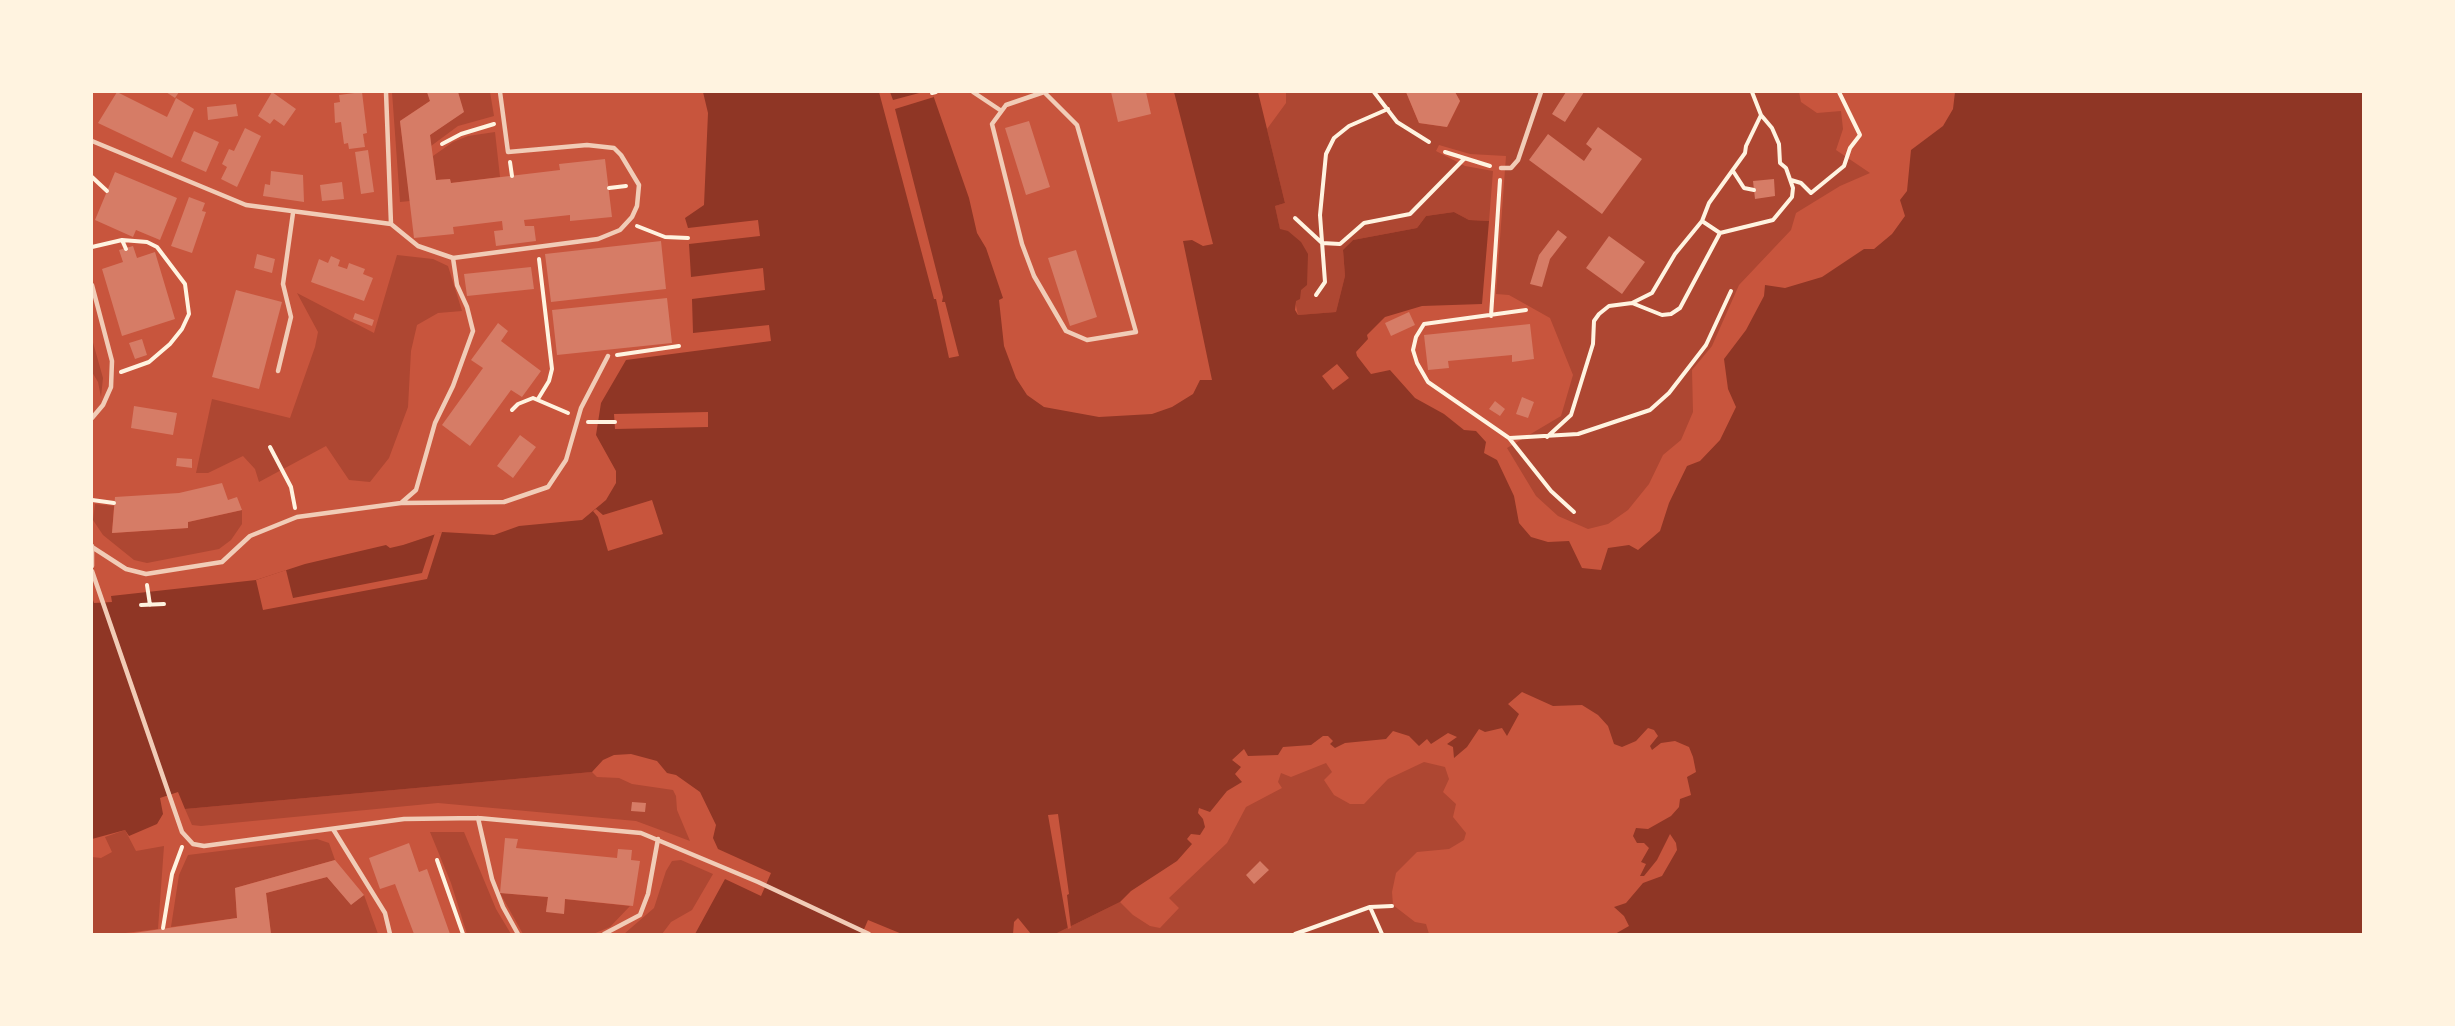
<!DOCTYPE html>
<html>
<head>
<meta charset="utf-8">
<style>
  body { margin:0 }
  #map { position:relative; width:2455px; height:1026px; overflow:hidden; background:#c8553d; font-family:"Sofia Sans Condensed",sans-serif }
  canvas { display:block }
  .frame { position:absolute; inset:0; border:93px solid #fff3e0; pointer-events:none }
</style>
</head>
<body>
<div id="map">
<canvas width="2455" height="1026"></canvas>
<div class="frame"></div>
</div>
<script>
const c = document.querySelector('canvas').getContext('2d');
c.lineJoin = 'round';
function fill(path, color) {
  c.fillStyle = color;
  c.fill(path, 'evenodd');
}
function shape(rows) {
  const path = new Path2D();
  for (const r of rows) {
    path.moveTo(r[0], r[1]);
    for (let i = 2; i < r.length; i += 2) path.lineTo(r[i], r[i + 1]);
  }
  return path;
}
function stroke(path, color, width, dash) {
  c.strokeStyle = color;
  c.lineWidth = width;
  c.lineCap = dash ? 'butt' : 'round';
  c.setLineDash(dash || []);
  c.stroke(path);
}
fill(shape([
  [392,92,427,92,430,101,400,121,410,201,400,202],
  [458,92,490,92,494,116,458,126,431,146,430,135,463,112],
  [1286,92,1406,92,1419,123,1447,127,1460,101,1455,92,1799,92,1801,102,1817,113,1841,111,1843,129,1836,150,1870,173,1840,186,1796,213,1791,230,1739,285,1712,346,1692,370,1693,412,1681,440,1663,455,1649,484,1628,510,1608,524,1588,529,1558,516,1536,496,1507,448,1561,416,1573,375,1550,318,1509,295,1496,294,1506,156,1470,154,1439,145,1436,151,1465,166,1493,171,1489,221,1469,220,1454,212,1426,216,1417,228,1353,240,1343,251,1345,276,1336,312,1298,315,1275,206,1285,203,1267,129,1286,103],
  [495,132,500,177,451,183,450,179,436,180,433,156,453,142,468,136],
  [397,255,433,259,448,266,462,311,438,313,417,325,411,351,408,407,389,458,370,482,349,480,326,446,259,482,255,469,243,456,208,473,196,473,212,399,290,418,315,347,318,332,297,293,374,333],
  [92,339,103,378,101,397,98,382,92,372],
  [95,504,114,506,112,533,188,528,188,522,242,510,242,524,231,540,219,549,147,563,134,560,103,535,93,520],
  [1424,762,1445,767,1449,779,1443,792,1456,804,1453,817,1466,833,1464,840,1449,849,1417,852,1396,873,1392,892,1393,905,1415,922,1426,924,1429,934,1055,934,1120,902,1133,915,1150,926,1160,928,1179,908,1169,898,1227,843,1246,807,1282,788,1278,782,1281,773,1291,777,1326,763,1332,772,1324,780,1334,795,1350,804,1364,804,1388,779],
  [592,772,597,777,619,778,632,784,673,790,676,796,677,810,690,841,636,821,438,803,201,826,192,825,185,809],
  [125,830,136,851,164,846,158,929,117,934,92,934,92,857,101,858,112,852,105,837],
  [430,832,464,832,496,909,511,934,467,934,451,883],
  [317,839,329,843,335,860,235,888,237,918,171,927,179,875,188,855],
  [681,860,713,874,692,910,671,922,662,934,624,934,654,908,666,871,672,861],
  [327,877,351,904,364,895,378,934,271,934,266,893],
  [500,893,548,897,546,911,564,913,565,899,630,906,610,927,593,934,523,934]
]), '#ae4732');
fill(shape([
  [703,92,932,92,969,198,977,233,986,248,1003,298,999,300,1004,346,1016,378,1027,395,1044,407,1099,417,1152,414,1172,407,1193,394,1200,380,1212,380,1183,241,1192,240,1203,246,1213,244,1174,92,1258,92,1285,203,1275,206,1280,229,1288,231,1301,242,1308,254,1307,285,1301,290,1300,299,1296,301,1295,310,1298,315,1336,312,1345,276,1343,250,1353,240,1417,228,1426,216,1454,212,1469,220,1489,221,1482,304,1422,306,1385,317,1367,335,1368,339,1356,352,1357,356,1371,374,1390,370,1415,398,1444,414,1464,430,1476,431,1486,442,1484,453,1497,460,1514,496,1519,523,1531,537,1548,542,1569,541,1582,568,1601,570,1608,548,1629,545,1638,550,1660,531,1669,503,1687,466,1700,461,1720,440,1736,407,1728,389,1724,359,1746,330,1764,296,1765,285,1785,288,1822,277,1864,249,1874,249,1892,234,1905,216,1900,200,1907,191,1911,150,1943,126,1953,109,1955,92,2363,92,2363,934,1615,934,1629,926,1624,916,1614,907,1626,903,1643,883,1662,876,1677,850,1676,843,1670,834,1657,860,1644,876,1640,876,1646,864,1641,862,1649,848,1644,843,1637,843,1633,836,1636,828,1648,829,1671,816,1679,807,1680,799,1691,795,1687,777,1696,772,1693,757,1689,747,1675,741,1661,743,1652,750,1650,746,1658,736,1654,730,1648,728,1636,741,1622,747,1614,744,1608,726,1598,715,1582,705,1553,706,1522,692,1508,704,1519,714,1507,736,1502,728,1485,732,1479,729,1467,747,1454,758,1453,747,1447,744,1457,737,1448,733,1431,744,1427,739,1419,746,1409,736,1393,731,1386,739,1345,743,1335,748,1330,744,1333,741,1328,736,1323,736,1311,745,1283,747,1278,755,1248,756,1244,749,1232,760,1241,767,1235,774,1242,782,1227,791,1210,812,1199,808,1198,813,1203,819,1205,827,1200,835,1191,834,1187,839,1192,844,1177,861,1131,891,1120,902,1055,934,1031,934,1018,918,1014,922,1013,934,902,934,868,920,862,934,695,934,725,879,761,896,771,873,718,849,713,838,716,825,700,792,676,775,667,773,657,761,631,754,614,755,603,760,592,772,185,809,178,792,160,798,163,814,157,824,129,836,125,830,92,839,92,597,94,603,112,602,111,596,256,580,305,564,386,545,390,548,403,545,442,532,494,535,519,526,582,520,606,500,616,483,616,471,596,435,601,403,626,360,771,341,769,325,693,333,692,299,765,290,763,268,691,277,689,244,760,236,758,220,688,228,685,218,704,205,708,113],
  [1337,364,1349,378,1333,390,1322,376]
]), '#8f3625');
fill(shape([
  [879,92,890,92,893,100,923,92,932,92,934,97,895,109,943,297,942,302,945,302,959,356,949,358,936,299,934,299],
  [708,412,708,427,615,429,614,414],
  [652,500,663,534,608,551,598,517,593,511,596,509,603,515],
  [442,532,427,579,263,610,256,580,286,570,293,598,422,573,435,533],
  [1058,814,1069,894,1067,895,1071,928,1068,929,1048,815]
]), '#c8553d');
fill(shape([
  [117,92,167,117,176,98,194,109,172,158,98,123],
  [166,92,179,92,175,98],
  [272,92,296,109,284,126,274,119,270,124,258,116],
  [362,92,367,133,363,134,365,147,349,149,348,143,344,144,341,122,335,123,334,103,340,102,339,95],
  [427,92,458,92,464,112,430,135,436,180,450,179,451,183,560,170,559,164,605,159,612,217,570,221,570,215,524,220,525,226,534,226,536,241,496,246,494,231,503,230,502,221,453,227,454,234,414,238,400,121,430,101],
  [1111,92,1146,92,1151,114,1118,122],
  [1406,92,1455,92,1460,101,1447,127,1419,123],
  [1566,92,1584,92,1565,122,1552,114],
  [236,104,238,116,208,120,207,107],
  [1029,121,1050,187,1026,195,1005,128],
  [1598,127,1642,159,1602,214,1529,160,1548,134,1584,161,1592,149,1586,144],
  [245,128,261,136,237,187,221,179,227,167,222,164,229,149,234,151],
  [194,131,219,142,206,172,181,161],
  [368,150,374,192,361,194,355,152],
  [271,171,303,175,304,202,263,196,265,184,270,185],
  [115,172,177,198,160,240,136,230,133,237,95,220],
  [1774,179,1775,196,1755,199,1753,181],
  [342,182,344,199,322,201,320,185],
  [189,197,205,203,202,211,206,212,192,253,171,246],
  [1558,230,1567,237,1550,259,1542,287,1530,284,1539,255],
  [1609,236,1645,262,1622,294,1586,268],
  [661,241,666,289,551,302,545,254],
  [133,246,137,258,155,252,175,319,122,336,102,269,123,262,119,250],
  [1076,250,1097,317,1070,326,1048,258],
  [257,254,275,259,272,273,254,268],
  [331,256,340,260,338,266,347,269,349,263,365,269,363,274,373,278,364,301,311,282,319,259,328,263],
  [531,267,534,289,467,296,464,274],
  [236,290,282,302,259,389,212,377],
  [667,298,672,343,557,355,552,310],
  [1409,312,1415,325,1391,336,1385,323],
  [355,313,374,320,372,326,353,319],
  [498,323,508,331,501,341,541,371,522,397,511,390,470,446,442,425,483,368,471,360],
  [1530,324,1534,359,1512,362,1512,355,1448,361,1449,368,1428,370,1424,335],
  [142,339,147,355,135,359,129,343],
  [1522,397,1534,402,1528,418,1516,414],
  [1495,401,1505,409,1500,416,1489,409],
  [134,406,177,413,173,435,131,428],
  [520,435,536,447,513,478,497,466],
  [177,458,192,459,192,468,176,466],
  [222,483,228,500,237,497,242,510,188,522,188,528,112,533,115,497,179,493],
  [632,802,646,803,645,812,631,811],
  [505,838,518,839,516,848,617,858,618,849,632,850,631,860,640,861,633,906,565,899,564,914,546,912,548,897,500,893],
  [409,843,419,872,427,869,450,934,414,934,395,884,380,889,369,858],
  [335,860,364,895,351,905,327,877,266,893,271,934,127,934,237,918,235,888],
  [1260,861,1269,870,1254,884,1246,875]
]), '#d67c66');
stroke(shape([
  [1374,92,1397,122,1429,142],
  [932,93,936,92],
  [442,144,461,134,494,124],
  [1445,152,1490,166],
  [510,162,512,176],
  [1733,171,1744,188,1754,190],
  [92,177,107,191],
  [1791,180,1801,183,1811,193,1844,166,1850,148,1860,135,1839,92],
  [609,188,626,186],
  [1295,218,1322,243,1340,244,1364,223,1410,214,1464,159],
  [1702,221,1720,233],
  [637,226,665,237,688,238],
  [122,240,126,249],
  [92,247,122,240,147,242,157,247,185,284,189,314,182,329,170,344,149,362,121,372],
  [1316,295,1325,282,1320,215,1326,154,1334,138,1349,126,1388,109],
  [1632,303,1652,293,1675,254,1702,221,1709,203,1745,153,1746,146,1761,115],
  [1526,310,1424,324,1416,337,1413,350,1417,363,1428,382,1509,438,1551,491,1574,512],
  [1491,316,1500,180],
  [617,355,679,346],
  [538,399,549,381,552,369,539,259],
  [512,410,518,404,533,398,568,413],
  [588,422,615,422],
  [1547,437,1571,415,1593,344,1594,321,1599,314,1609,306,1632,303,1662,315,1671,314,1680,308,1720,233,1773,220,1792,197,1793,188,1786,168,1780,163,1779,144,1772,128,1761,115,1752,92],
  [1510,438,1578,434,1650,410,1669,393,1706,345,1731,291],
  [270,447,291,487,295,508],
  [92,500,114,503],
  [147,585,150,605],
  [141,605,164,604],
  [437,860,463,934],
  [1370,907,1382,934],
  [163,928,172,874,182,847],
  [1295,934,1370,907,1392,906]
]), '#fff3e0', 4);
stroke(shape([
  [386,92,391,224],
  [973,92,1000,110],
  [1044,92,1077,125,1136,332,1087,340,1066,331,1034,276,1022,244,992,124,1006,105,1044,92],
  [92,141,246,205,391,224,418,246,453,258,598,239,620,230,632,217,637,206,639,185,621,155,614,148,587,145,508,152,500,92],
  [1501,168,1511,168,1518,160,1541,92],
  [92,285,112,361,111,387,103,405,92,418],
  [278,371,291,317,283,284,293,213],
  [401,503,504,502,548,487,566,460,581,408,608,356],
  [92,546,92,566],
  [92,547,126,569,146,574,222,562,250,536,297,517,401,503,416,490,435,423,453,386,473,331,467,307,457,285,453,258],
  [92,571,182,832,193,844,204,846,404,819,478,818,641,833,758,882,869,934],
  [478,818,492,879,503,907,518,934],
  [333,829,385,913,390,934],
  [604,934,640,915,648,894,658,839]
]), '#f1ccb7', 4.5);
</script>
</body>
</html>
